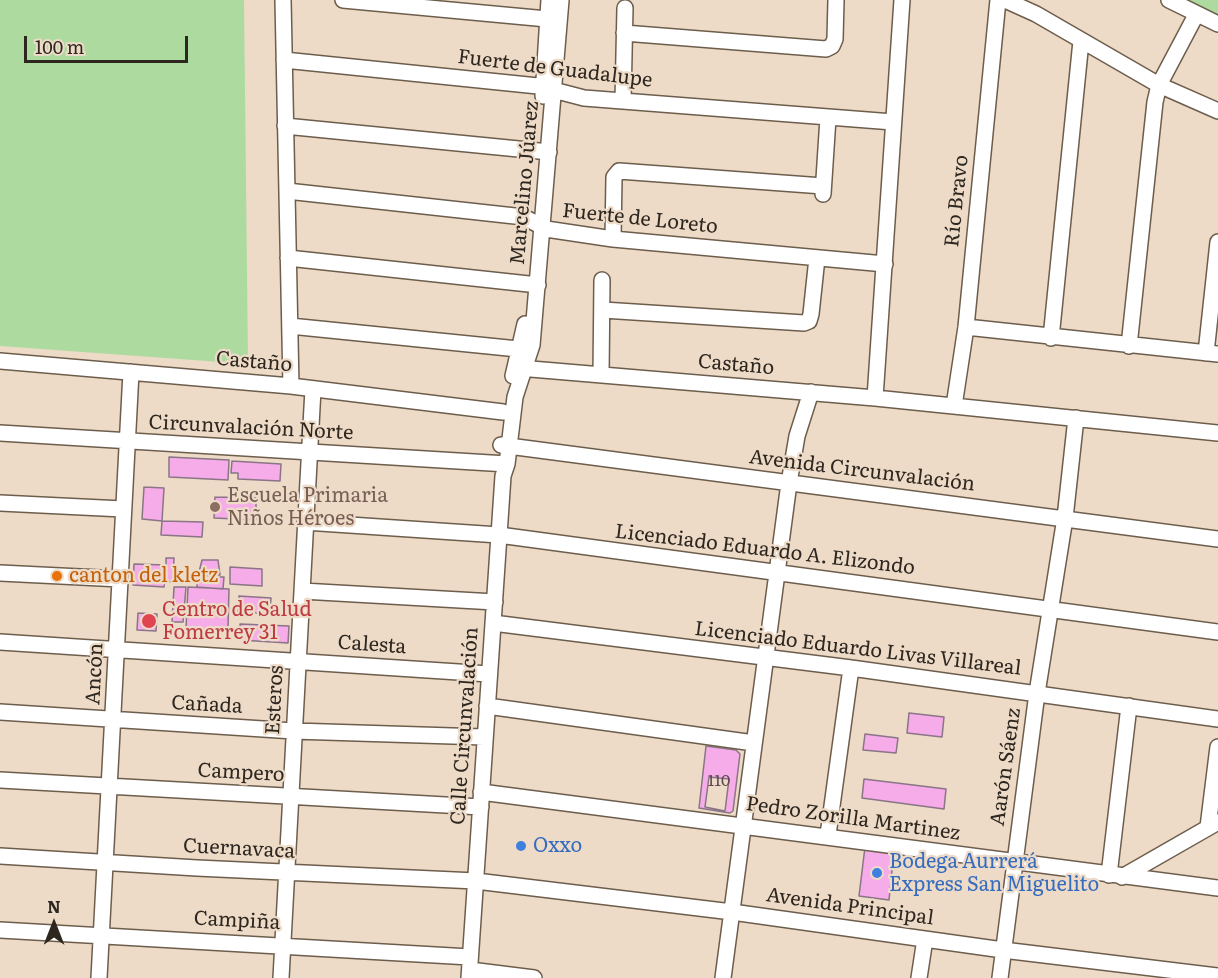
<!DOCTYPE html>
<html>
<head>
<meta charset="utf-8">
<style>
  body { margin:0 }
  #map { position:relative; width:1218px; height:978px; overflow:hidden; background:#eddbc7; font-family:Literata,serif }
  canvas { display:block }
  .north { position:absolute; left:24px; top:894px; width:60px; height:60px; -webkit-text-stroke:4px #eddbc7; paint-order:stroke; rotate:0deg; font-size:16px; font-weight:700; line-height:24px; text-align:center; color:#2e2720 }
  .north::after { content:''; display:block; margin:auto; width:21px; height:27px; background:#2e2720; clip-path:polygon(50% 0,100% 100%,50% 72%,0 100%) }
  .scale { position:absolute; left:24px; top:36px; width:164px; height:27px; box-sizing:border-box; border:3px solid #2e2720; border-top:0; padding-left:8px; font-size:18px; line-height:21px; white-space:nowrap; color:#2e2720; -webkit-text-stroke:4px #eddbc7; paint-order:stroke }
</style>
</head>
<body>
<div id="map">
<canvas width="1218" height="978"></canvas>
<div class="north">N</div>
<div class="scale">100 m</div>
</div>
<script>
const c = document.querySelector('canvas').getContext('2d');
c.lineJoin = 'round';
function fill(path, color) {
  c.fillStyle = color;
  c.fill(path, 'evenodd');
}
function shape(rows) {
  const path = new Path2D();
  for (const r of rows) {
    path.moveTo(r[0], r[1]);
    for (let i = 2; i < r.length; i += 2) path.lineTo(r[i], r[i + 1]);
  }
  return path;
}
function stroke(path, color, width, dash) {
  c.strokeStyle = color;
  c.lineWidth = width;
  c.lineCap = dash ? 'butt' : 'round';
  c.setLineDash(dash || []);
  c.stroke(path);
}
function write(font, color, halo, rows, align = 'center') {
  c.font = font + ' Literata,serif';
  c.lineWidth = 4.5;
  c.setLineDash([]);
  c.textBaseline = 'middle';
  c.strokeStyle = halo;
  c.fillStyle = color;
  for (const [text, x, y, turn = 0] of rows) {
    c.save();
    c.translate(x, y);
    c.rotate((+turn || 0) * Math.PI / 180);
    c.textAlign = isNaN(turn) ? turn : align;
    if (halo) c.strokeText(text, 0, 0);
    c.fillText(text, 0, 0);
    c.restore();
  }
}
fill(shape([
  [0,0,244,0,248,364,0,346],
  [1169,0,1218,0,1218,24]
]), '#addb9f');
const building = shape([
  [169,457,229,460,228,480,169,477,169,457],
  [232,461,281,464,280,481,238,479,238,473,231,473,232,461],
  [144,487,164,488,162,521,142,519,144,487],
  [215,497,256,498,256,520,214,518,215,497],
  [162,521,203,522,202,537,161,535,162,521],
  [166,558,174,558,173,582,165,581,164,587,133,585,134,564,166,565,166,558],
  [202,560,218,560,220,575,198,576,202,560],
  [230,567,262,569,262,586,230,584,230,567],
  [216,577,224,577,223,589,197,587,197,580,216,581,216,577],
  [174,587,186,587,183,622,172,622,174,587],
  [188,587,229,589,228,629,211,639,199,638,186,628,188,587],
  [239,596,271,598,270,614,238,612,239,596],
  [138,613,157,614,156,631,137,630,138,613],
  [240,624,289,626,288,643,240,640,240,624],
  [909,713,944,717,942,737,907,733,909,713],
  [865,734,898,738,896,753,863,750,865,734],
  [706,746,736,750,740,754,733,811,730,813,699,808,706,746],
  [709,777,729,779,725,811,705,807,709,777],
  [864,779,946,789,944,809,862,798,864,779],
  [865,847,894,851,889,900,859,896,865,847]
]);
fill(building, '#f5ace8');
stroke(building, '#897585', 1.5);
const minor = shape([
  [283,0,291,386],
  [343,0,558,20],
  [1005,0,1036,14,1159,85,1218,111],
  [1169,0,1218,24],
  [624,33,826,49,832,46,835,39,836,0],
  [284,60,538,86,584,98,893,122],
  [543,96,549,0],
  [623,100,625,8],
  [285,126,549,152],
  [287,191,524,217,546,229,613,239,885,264],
  [823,194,828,118],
  [613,239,614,177,619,171,823,186],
  [288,258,538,285],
  [603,310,804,323,809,321,811,314,817,258],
  [290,326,528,350],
  [966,327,1218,354],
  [1051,338,1081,41],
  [1129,346,1155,102,1159,85,1196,15],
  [1206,353,1218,242],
  [0,361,291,386,503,412],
  [519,368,875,398,1218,433],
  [601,375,602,280],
  [513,376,525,324],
  [875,398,902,0],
  [954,406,966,327,998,0],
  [0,433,507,464],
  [501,445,1218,539],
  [0,503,123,509],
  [305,522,499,535,1218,632],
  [0,573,121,579],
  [302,591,495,602],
  [493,623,851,668,1218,719],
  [0,642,489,674],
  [487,706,754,743],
  [0,712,294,731,484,737],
  [0,780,481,807],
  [481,792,1218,888],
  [1208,827,1218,747],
  [828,835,851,668],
  [0,856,197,868,476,881,732,912,1003,950,1218,976],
  [1109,875,1129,706],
  [1122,877,1218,822],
  [0,930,470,957],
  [470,970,534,978],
  [99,978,131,372],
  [281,978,313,389],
  [469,978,503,476,507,464,515,397,532,345,561,0],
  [723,978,789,483,797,436,811,392],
  [919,978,925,939],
  [1000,978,1037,693,1065,518,1076,418]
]);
stroke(minor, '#6d5d4c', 18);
stroke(minor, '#fff', 15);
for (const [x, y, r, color] of [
  [215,507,6,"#8d6e63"],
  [57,576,6,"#e8710a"],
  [149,621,8,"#e0444e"],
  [521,846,6,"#3f7fe0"],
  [877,873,6,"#3f7fe0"]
]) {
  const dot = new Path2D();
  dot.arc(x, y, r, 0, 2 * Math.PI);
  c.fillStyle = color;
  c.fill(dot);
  stroke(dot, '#eddbc7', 2);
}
write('16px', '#604852', null, [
  ["110",719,781]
]);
write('20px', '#2e2720', '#eddbc7', [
  ["Fuerte de Guadalupe",555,69,7],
  ["Marcelino Júarez",525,183,-85],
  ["Río Bravo",957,201,-84],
  ["Fuerte de Loreto",640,219,6],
  ["Castaño",254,362,5],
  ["Castaño",736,365,5],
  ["Circunvalación Norte",251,428,3],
  ["Avenida Circunvalación",862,471,7],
  ["Licenciado Eduardo A. Elizondo",765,550,7],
  ["Calesta",372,645,4],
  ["Licenciado Eduardo Livas Villareal",858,649,7],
  ["Ancón",95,674,-87],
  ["Esteros",275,700,-87],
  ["Cañada",207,705,3],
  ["Calle Circunvalación",465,726,-86],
  ["Aarón Sáenz",1006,767,-82],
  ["Campero",241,773,3],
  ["Pedro Zorilla Martinez",853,819,8],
  ["Cuernavaca",239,849,3],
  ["Avenida Principal",850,907,8],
  ["Campiña",237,921,3]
]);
write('20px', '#785e54', '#eddbc7', [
  ["Escuela Primaria",227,496],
  ["Niños Héroes",227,519]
], 'left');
write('20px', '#c56008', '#eddbc7', [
  ["canton del kletz",69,576]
], 'left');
write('20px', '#be3a42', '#eddbc7', [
  ["Centro de Salud",162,610],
  ["Fomerrey 31",162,633]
], 'left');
write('20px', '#366cbe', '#eddbc7', [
  ["Oxxo",533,846],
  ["Bodega Aurrerá",889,862],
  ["Express San Miguelito",889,885]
], 'left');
</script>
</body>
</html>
